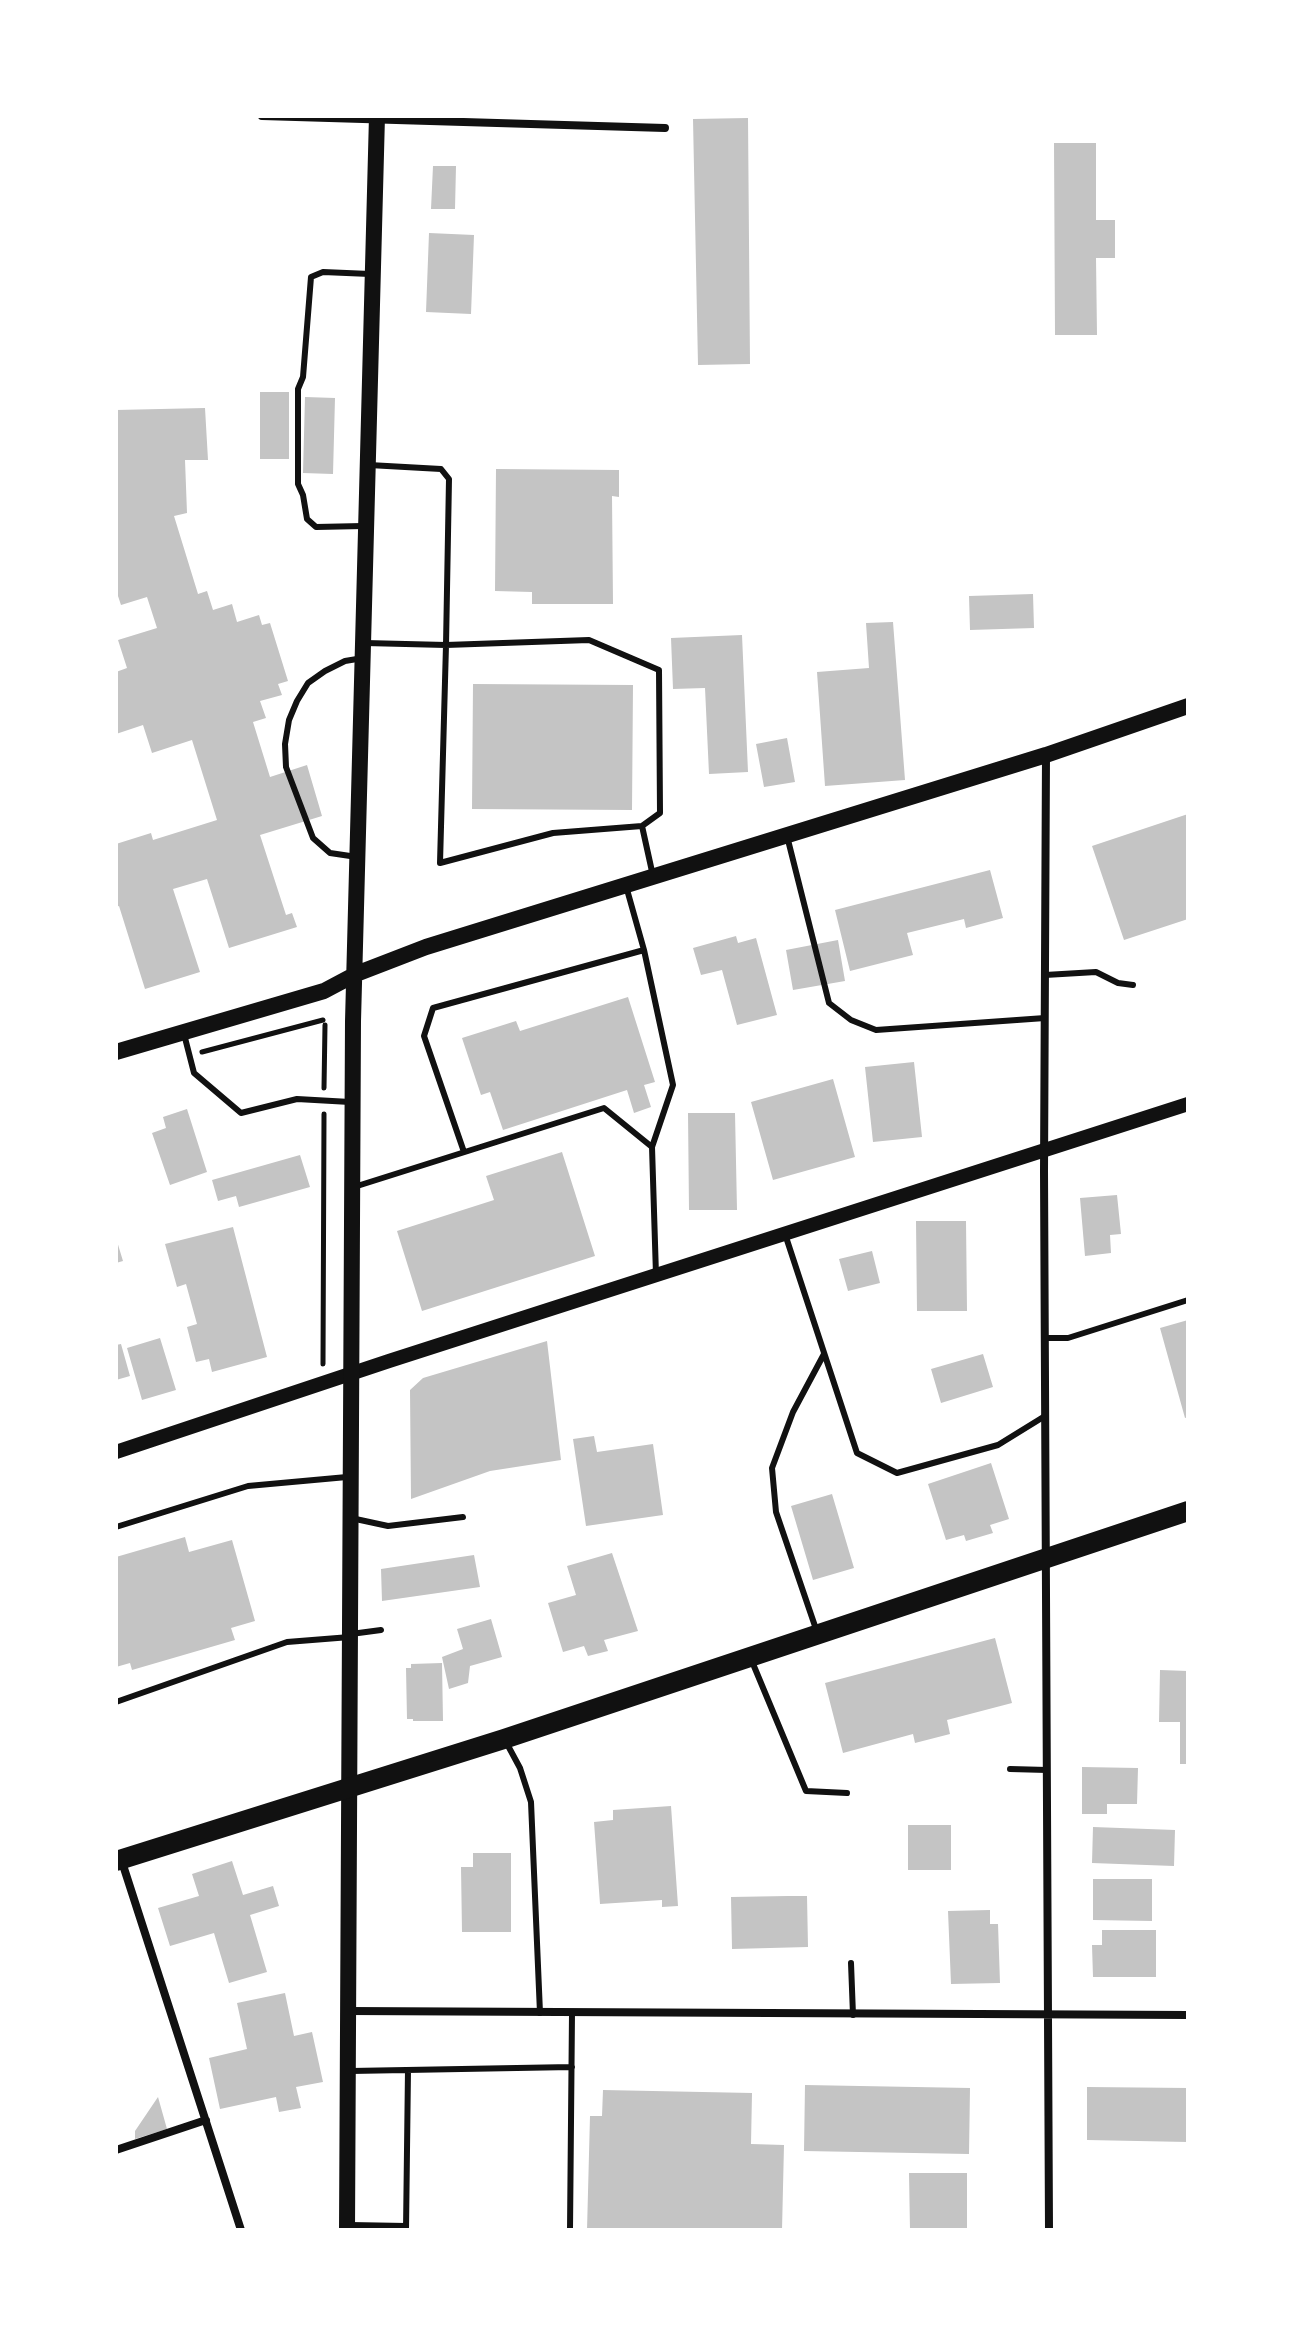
<!DOCTYPE html>
<html>
<head>
<meta charset="utf-8">
<style>
  body { margin:0 }
  #map { position:relative; width:1304px; height:2346px; overflow:hidden; background:#fff; font-family:"Asap Condensed",sans-serif }
  canvas { display:block }
  .frame { position:absolute; inset:0; border:118px solid #fff; pointer-events:none }
</style>
</head>
<body>
<div id="map">
<canvas width="1304" height="2346"></canvas>
<div class="frame"></div>
</div>
<script>
const c = document.querySelector('canvas').getContext('2d');
c.lineJoin = 'round';
function fill(path, color) {
  c.fillStyle = color;
  c.fill(path, 'evenodd');
}
function shape(rows) {
  const path = new Path2D();
  for (const r of rows) {
    path.moveTo(r[0], r[1]);
    for (let i = 2; i < r.length; i += 2) path.lineTo(r[i], r[i + 1]);
  }
  return path;
}
function stroke(path, color, width, dash) {
  c.strokeStyle = color;
  c.lineWidth = width;
  c.lineCap = dash ? 'butt' : 'round';
  c.setLineDash(dash || []);
  c.stroke(path);
}
fill(shape([
  [748,118,750,364,698,365,693,119],
  [1054,143,1096,143,1096,220,1115,220,1115,258,1096,258,1097,335,1055,335],
  [433,166,456,166,455,209,431,209],
  [429,233,474,235,471,314,426,312],
  [260,392,289,392,289,459,260,459],
  [305,397,335,398,333,474,303,473],
  [205,408,208,460,185,460,187,513,174,516,198,594,207,591,213,610,232,604,237,622,259,615,262,625,270,623,288,681,278,684,282,695,260,701,266,718,253,722,270,777,307,765,322,816,260,835,286,915,292,913,297,927,229,948,207,879,173,889,200,972,145,989,119,906,116,907,116,844,151,833,153,840,217,820,192,740,152,753,143,725,116,734,116,672,127,668,118,640,157,628,147,597,121,605,116,590,116,410],
  [496,469,619,470,619,497,612,496,613,604,532,604,532,592,495,591],
  [1033,594,1034,628,970,630,969,596],
  [893,622,905,780,825,786,817,672,869,668,866,623],
  [742,635,748,772,709,774,705,688,673,689,671,638],
  [473,684,633,685,632,810,472,809],
  [787,738,795,782,764,787,756,744],
  [1188,814,1188,919,1124,940,1092,846],
  [990,870,1003,918,966,928,964,919,907,933,913,955,850,971,835,910],
  [736,936,738,943,756,938,777,1015,737,1025,722,970,701,975,693,948],
  [838,940,845,981,793,990,786,950],
  [628,997,655,1082,644,1085,651,1107,634,1113,627,1090,503,1130,490,1092,481,1095,462,1038,516,1021,520,1031],
  [914,1062,922,1137,873,1142,865,1067],
  [833,1079,855,1157,773,1180,751,1102],
  [187,1109,207,1172,170,1185,152,1133,166,1128,163,1117],
  [688,1113,735,1113,737,1210,689,1210],
  [562,1152,595,1256,422,1311,397,1231,494,1200,486,1176],
  [300,1155,310,1187,239,1207,236,1196,218,1201,212,1180],
  [1117,1195,1121,1234,1110,1235,1111,1253,1085,1256,1080,1198],
  [916,1221,966,1221,967,1311,917,1311],
  [233,1227,267,1357,212,1372,209,1359,196,1362,187,1327,197,1324,186,1284,177,1287,165,1244],
  [116,1238,123,1261,116,1263],
  [872,1251,880,1283,848,1291,839,1259],
  [1188,1320,1188,1417,1185,1418,1160,1328],
  [160,1338,176,1390,142,1400,127,1348],
  [547,1341,561,1460,490,1471,411,1499,410,1390,423,1378],
  [121,1344,130,1376,116,1380,116,1345],
  [983,1354,993,1387,941,1403,931,1369],
  [594,1436,597,1452,653,1444,663,1515,586,1526,573,1439],
  [991,1463,1009,1519,990,1525,993,1533,966,1541,964,1535,946,1540,928,1484],
  [832,1494,854,1568,813,1580,791,1506],
  [185,1537,189,1552,232,1540,255,1621,231,1628,235,1640,132,1670,130,1663,116,1667,116,1557],
  [612,1553,638,1631,604,1640,608,1651,588,1656,584,1646,563,1652,548,1603,576,1595,567,1566],
  [474,1555,480,1587,382,1601,381,1569],
  [491,1619,502,1657,470,1666,468,1683,449,1689,442,1657,463,1649,457,1629],
  [995,1638,1012,1703,947,1720,950,1734,915,1743,913,1734,843,1753,825,1683],
  [442,1663,443,1721,413,1721,413,1719,407,1719,406,1668,411,1668,411,1664],
  [1160,1670,1188,1671,1188,1764,1180,1764,1180,1722,1159,1722],
  [1082,1767,1138,1768,1137,1804,1107,1804,1107,1814,1082,1814],
  [671,1806,678,1906,662,1907,662,1900,600,1904,594,1822,613,1820,613,1810],
  [908,1825,951,1825,951,1870,908,1870],
  [1093,1827,1175,1830,1174,1866,1092,1863],
  [473,1853,511,1853,511,1932,462,1932,461,1867,473,1867],
  [232,1861,243,1895,273,1886,279,1906,250,1915,267,1972,229,1983,214,1933,170,1946,158,1908,199,1896,192,1874],
  [1093,1879,1152,1879,1152,1921,1093,1920],
  [788,1896,807,1896,808,1947,732,1949,731,1897],
  [990,1910,990,1924,998,1924,1000,1983,951,1984,948,1911],
  [1102,1930,1156,1930,1156,1977,1093,1977,1092,1945,1102,1945],
  [285,1993,294,2036,312,2032,323,2082,296,2087,301,2108,279,2112,276,2097,220,2109,209,2058,247,2049,237,2003],
  [805,2085,970,2088,969,2154,804,2151],
  [1087,2087,1188,2088,1188,2142,1087,2140],
  [603,2090,752,2093,751,2144,784,2145,782,2230,587,2230,590,2116,602,2116],
  [158,2097,167,2129,135,2139,135,2131],
  [909,2173,967,2173,967,2230,910,2230]
]), '#c4c4c4');
stroke(shape([
  [202,1052,323,1020],
  [324,1088,325,1025],
  [323,1364,324,1114]
]), '#111', 5);
stroke(shape([
  [369,465,441,469,449,479,446,645,589,640,659,670,660,813,642,826],
  [363,526,316,527,307,519,303,495,298,484,298,389,303,377,311,277,323,272,370,274],
  [365,643,446,645,440,863,553,833,642,826,653,876],
  [787,836,829,1003,851,1020,876,1030,1045,1018],
  [357,857,330,853,313,838,286,767,285,744,289,720,297,701,308,683,325,671,345,661,363,658],
  [626,886,644,950],
  [1045,975,1096,972,1118,983,1133,985],
  [184,1034,194,1073,241,1113,297,1099,350,1102],
  [464,1152,424,1036,433,1008,644,950,673,1085,652,1147,656,1275],
  [354,1187,604,1108,652,1147],
  [785,1234,857,1453,897,1473,998,1445,1045,1416],
  [1045,1338,1068,1338,1188,1300],
  [351,1518,388,1526,463,1517],
  [116,1527,248,1486,347,1477],
  [817,1632,776,1512,772,1468,793,1412,824,1354],
  [351,1634,381,1630],
  [751,1659,806,1791,847,1793],
  [116,1702,287,1642,350,1637],
  [506,1742,520,1768,531,1802,540,2013],
  [1010,1769,1047,1770],
  [851,1963,853,2015],
  [351,2071,572,2067],
  [350,2225,406,2226],
  [406,2230,408,2070],
  [570,2230,572,2013]
]), '#111', 6);
stroke(shape([
  [262,116,665,128],
  [1046,755,1044,1171,1049,2230],
  [122,1862,241,2230],
  [349,2011,1188,2015],
  [116,2150,206,2120]
]), '#111', 8);
stroke(shape([
  [116,1452,389,1361,1188,1104]
]), '#111', 14);
stroke(shape([
  [116,1052,324,991,356,974,426,947,1046,755,1188,706],
  [347,2230,353,1021,377,116]
]), '#111', 16);
stroke(shape([
  [116,1861,504,1739,1188,1511]
]), '#111', 20);
</script>
</body>
</html>
